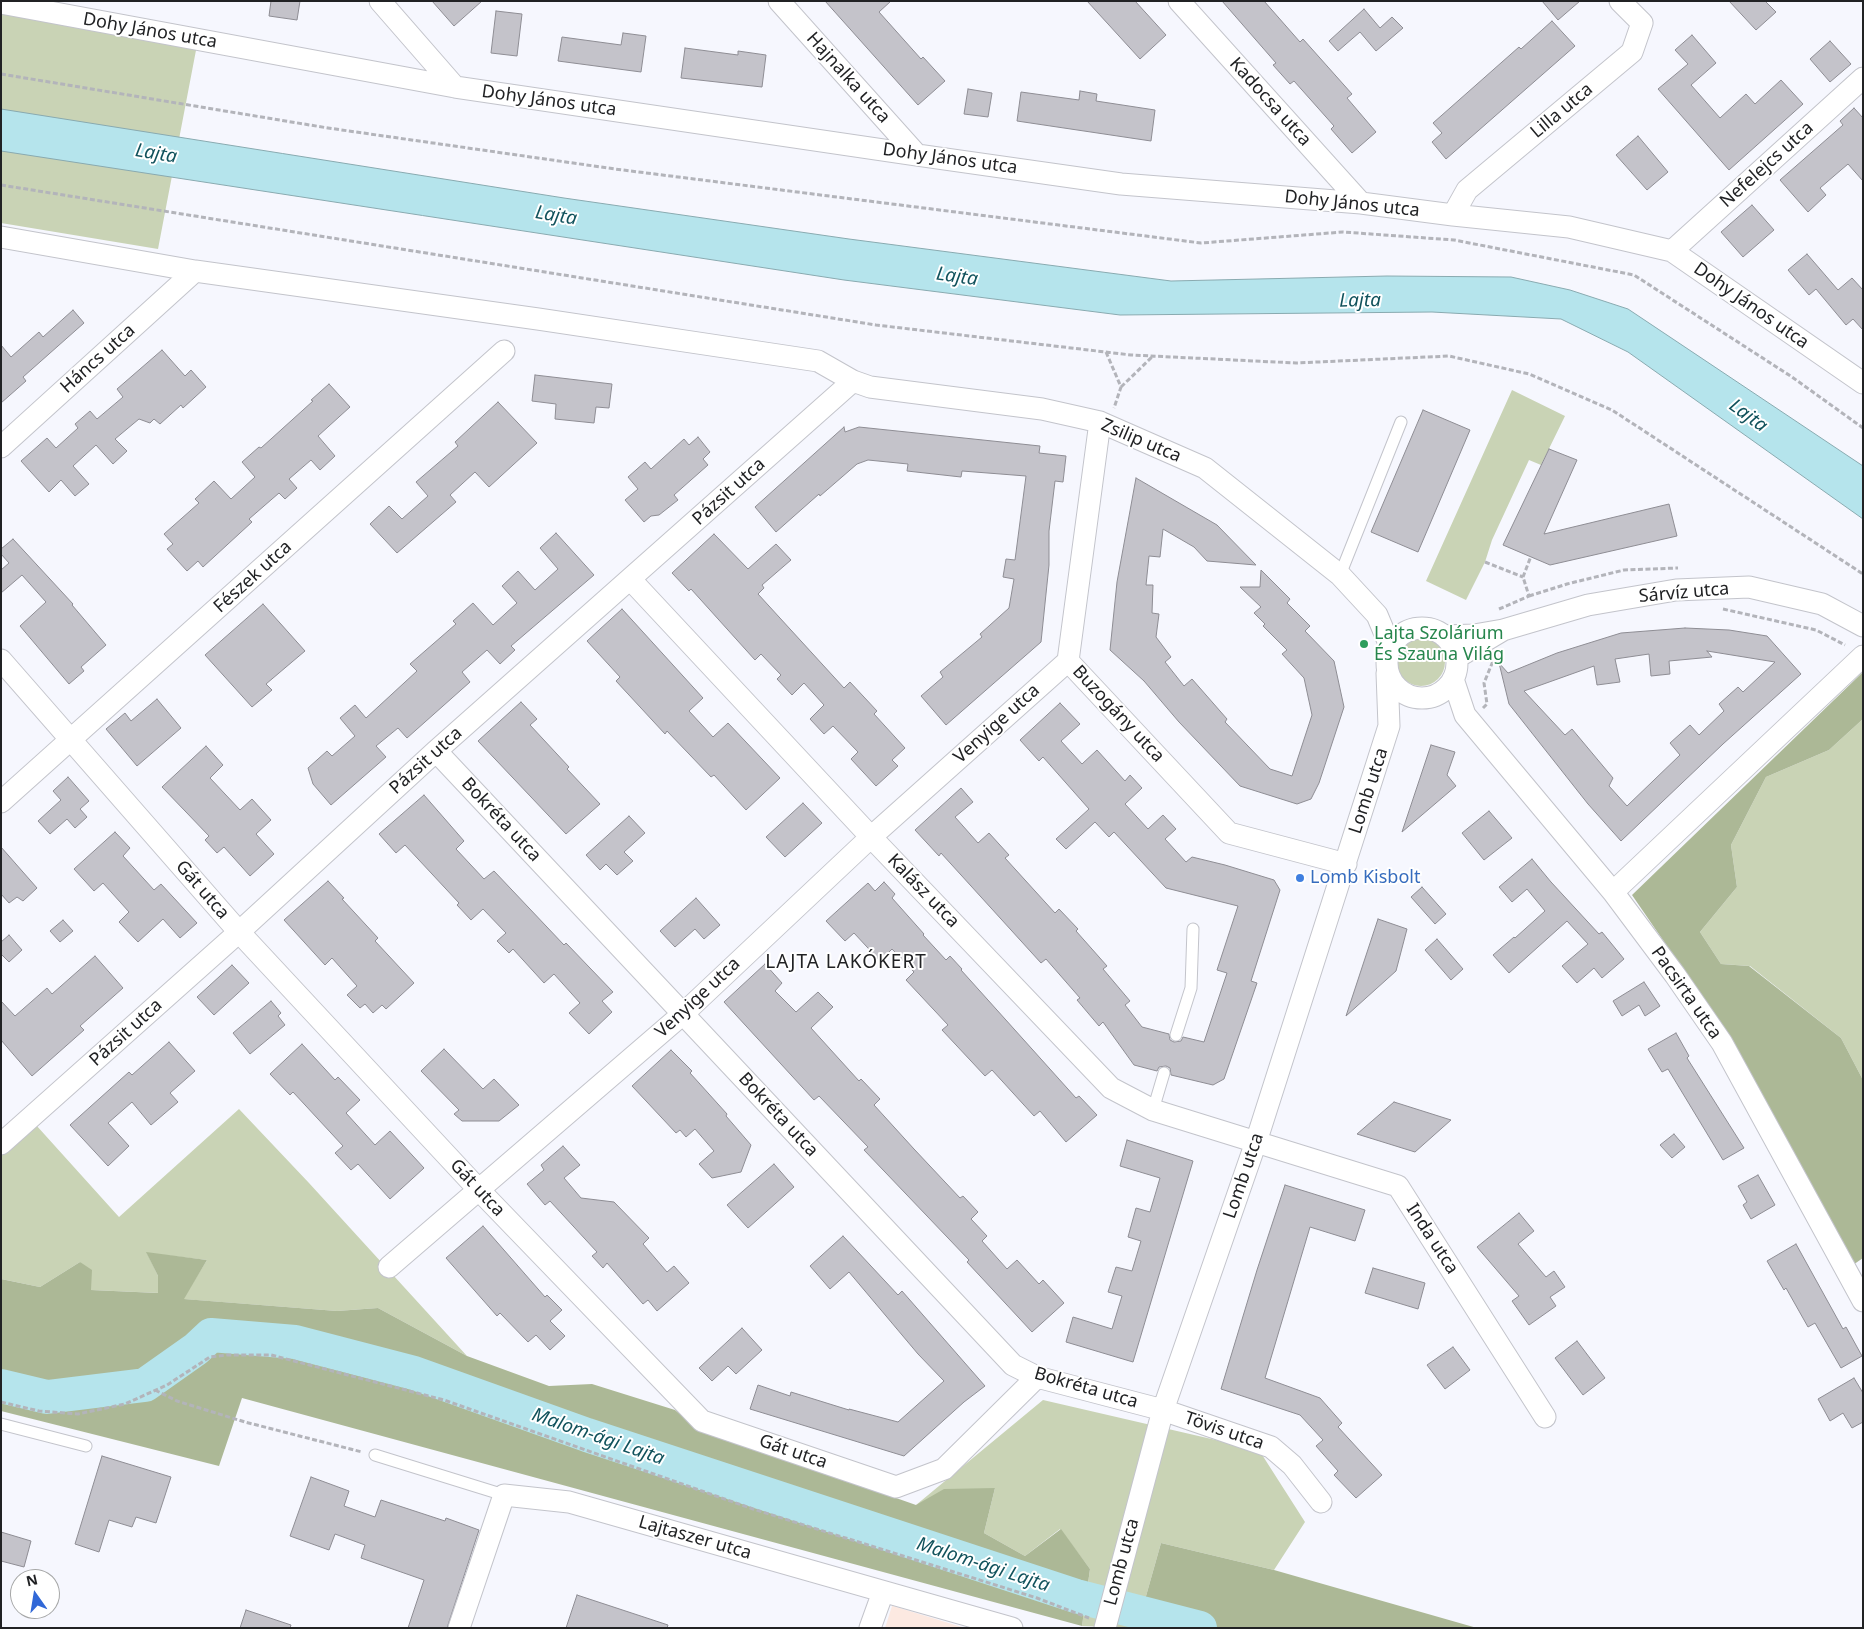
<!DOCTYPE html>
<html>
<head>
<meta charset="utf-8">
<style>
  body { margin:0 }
  #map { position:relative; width:1864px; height:1629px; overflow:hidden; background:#f6f7fe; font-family:"Noto Sans",sans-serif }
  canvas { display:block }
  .frame { position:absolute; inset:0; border:2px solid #212224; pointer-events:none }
  .north { position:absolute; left:10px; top:1569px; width:50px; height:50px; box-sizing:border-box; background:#fff; border:1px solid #a6a7a7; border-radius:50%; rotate:347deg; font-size:14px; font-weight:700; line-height:20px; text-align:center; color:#212224 }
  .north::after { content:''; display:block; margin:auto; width:18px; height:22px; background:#3168d7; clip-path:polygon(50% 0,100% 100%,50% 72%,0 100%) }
</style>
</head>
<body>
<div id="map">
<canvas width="1864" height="1629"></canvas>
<div class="frame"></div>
<div class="north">N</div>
</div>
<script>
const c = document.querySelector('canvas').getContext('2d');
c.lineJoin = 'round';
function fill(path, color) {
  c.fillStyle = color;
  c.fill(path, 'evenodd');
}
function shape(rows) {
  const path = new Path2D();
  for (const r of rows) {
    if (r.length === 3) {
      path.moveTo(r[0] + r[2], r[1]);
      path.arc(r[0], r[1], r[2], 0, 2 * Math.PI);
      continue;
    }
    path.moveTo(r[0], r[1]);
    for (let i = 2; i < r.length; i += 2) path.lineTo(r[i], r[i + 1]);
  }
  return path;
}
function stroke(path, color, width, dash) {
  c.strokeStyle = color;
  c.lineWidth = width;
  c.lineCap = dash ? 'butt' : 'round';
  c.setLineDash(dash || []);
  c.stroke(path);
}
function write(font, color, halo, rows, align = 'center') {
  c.font = font + ' "Noto Sans",sans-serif';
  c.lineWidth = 4;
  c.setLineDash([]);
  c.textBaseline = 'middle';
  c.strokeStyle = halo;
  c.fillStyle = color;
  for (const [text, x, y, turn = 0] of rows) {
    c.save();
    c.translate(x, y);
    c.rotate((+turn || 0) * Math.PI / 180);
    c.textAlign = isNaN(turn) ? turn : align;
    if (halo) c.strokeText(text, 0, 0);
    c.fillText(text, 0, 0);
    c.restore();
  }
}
fill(shape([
  [892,1606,893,1606,965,1628,885,1628]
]), '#fce9e1');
fill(shape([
  [1,9,197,45,158,249,1,223],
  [1512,390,1565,416,1541,465,1529,460,1492,540,1485,562,1466,600,1426,581],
  [1421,662,24],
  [1863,719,1863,1080,1841,1038,1750,966,1721,964,1700,932,1737,887,1731,845,1766,777,1829,750],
  [239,1109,309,1183,467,1356,378,1308,337,1311,183,1299,207,1260,147,1253,158,1276,159,1293,91,1290,80,1262,40,1287,1,1279,1,1150,36,1125,119,1217],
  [1043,1400,1259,1450,1305,1522,1274,1570,1161,1543,1137,1628,1082,1626,1090,1569,1060,1529,1025,1556,984,1533,995,1488,916,1505]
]), '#c9d3b5');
fill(shape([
  [1863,672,1863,719,1829,750,1766,777,1731,845,1737,887,1700,932,1721,964,1749,966,1841,1038,1863,1080,1863,1258,1850,1267,1715,1016,1632,895],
  [146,1252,207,1260,184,1299,337,1311,378,1308,467,1356,549,1386,592,1384,675,1410,697,1428,916,1505,944,1489,995,1488,984,1533,1025,1556,1061,1529,1090,1569,1082,1626,242,1398,219,1466,1,1411,1,1279,40,1287,80,1262,92,1270,91,1290,158,1293,158,1276],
  [1161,1543,1274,1570,1477,1628,1137,1628]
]), '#acb896');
const water = shape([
  [1,109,564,198,849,239,1171,281,1387,276,1511,277,1570,290,1628,309,1863,466,1863,519,1628,352,1561,319,1432,312,1120,315,844,280,1,151,1,109]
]);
fill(water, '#b5e4ec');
stroke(water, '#89aab0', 1);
stroke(shape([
  [1,1386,47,1397,145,1385,196,1349,211,1335,295,1342,414,1373,587,1435,1076,1596,1200,1628]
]), '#b5e4ec', 34);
const building = shape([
  [271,1,300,1,297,20,269,16,271,1],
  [432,1,482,1,454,26,432,1],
  [825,1,891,1,879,12,921,59,923,57,945,81,918,105,825,1],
  [1087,1,1135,1,1166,35,1140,59,1087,1],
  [1222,1,1264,1,1300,42,1303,39,1352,94,1347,98,1376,132,1352,153,1331,129,1334,126,1294,81,1290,84,1273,65,1276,63,1222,1],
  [1542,1,1580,1,1558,20,1542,1],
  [1729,1,1765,1,1776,12,1756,30,1729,1],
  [1364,9,1380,28,1392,17,1403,28,1376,51,1360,32,1338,51,1329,41,1364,9],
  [496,11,522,14,517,56,491,53,496,11],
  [1552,21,1575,46,1446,159,1432,142,1442,133,1433,123,1519,47,1521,49,1552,21],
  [623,33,646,36,641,72,558,61,562,37,621,45,623,33],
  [1692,35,1716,63,1691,85,1720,118,1746,94,1755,104,1781,80,1803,104,1729,170,1658,89,1688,64,1675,50,1692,35],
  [1830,41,1851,64,1830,82,1810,59,1830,41],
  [685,48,738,55,738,51,766,55,762,87,681,78,685,48],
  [968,89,992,93,988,117,964,114,968,89],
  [1080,91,1097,94,1096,101,1155,110,1151,141,1017,121,1021,92,1079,100,1080,91],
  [1854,108,1863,118,1863,181,1848,164,1820,188,1826,195,1808,212,1780,180,1843,125,1840,121,1854,108],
  [1638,136,1668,172,1647,190,1616,155,1638,136],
  [1752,205,1774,230,1743,257,1721,232,1752,205],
  [1807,254,1838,290,1852,278,1863,290,1863,330,1853,319,1846,325,1816,289,1809,295,1788,270,1807,254],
  [73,310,84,323,23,377,26,381,1,403,1,345,11,357,39,332,43,337,73,310],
  [162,350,185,376,191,370,206,387,183,408,181,405,160,424,154,419,150,423,139,419,115,439,127,451,113,464,96,445,73,466,89,484,75,496,61,480,49,492,21,461,47,438,56,448,78,428,75,424,90,411,97,419,123,397,117,389,162,350],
  [535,375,612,384,609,408,596,407,594,423,555,419,556,404,532,401,535,375],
  [329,384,350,407,318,436,335,456,320,470,311,460,289,479,297,488,285,499,279,493,249,519,252,522,203,567,198,561,187,571,167,549,173,544,164,534,199,503,195,499,214,481,231,499,255,477,242,462,259,447,261,448,313,401,311,400,329,384],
  [498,402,537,443,489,487,475,472,450,495,456,502,397,553,370,524,389,506,402,519,428,496,416,482,458,446,455,442,498,402],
  [1423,410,1470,430,1418,552,1371,532,1423,410],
  [844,427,845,432,859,427,1040,446,1039,453,1066,456,1063,482,1055,481,1049,531,1049,565,1041,642,946,725,921,696,943,677,940,672,982,637,980,634,1009,608,1014,579,1003,577,1006,559,1015,560,1026,476,962,471,961,477,907,471,908,464,868,460,857,464,820,496,819,494,776,532,755,507,844,427],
  [698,437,710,452,703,459,708,465,674,495,678,500,659,515,651,516,644,522,625,500,638,489,628,477,645,462,651,469,684,439,689,445,698,437],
  [1549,449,1577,460,1544,534,1669,504,1677,536,1550,565,1503,545,1549,449],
  [1136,478,1217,525,1256,565,1207,561,1194,547,1163,529,1160,557,1149,556,1146,585,1153,585,1152,613,1159,614,1156,637,1171,657,1165,662,1184,686,1192,679,1227,719,1225,722,1270,769,1292,776,1312,715,1304,678,1282,654,1287,650,1263,626,1265,624,1254,613,1261,607,1240,587,1260,587,1261,570,1290,599,1287,603,1310,626,1305,631,1334,661,1344,707,1319,783,1311,799,1297,804,1240,786,1179,722,1144,681,1110,650,1117,582,1136,478],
  [556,533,594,575,511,646,515,650,500,664,487,650,462,672,470,682,407,738,398,728,376,746,386,757,331,805,313,784,308,768,327,751,332,756,355,736,340,718,355,705,366,718,417,671,410,664,456,624,453,621,473,603,493,625,517,603,502,586,518,571,535,590,558,569,540,548,556,533],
  [714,534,748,569,776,544,791,560,762,585,764,588,758,594,844,688,850,682,877,711,874,714,905,748,892,760,898,766,876,786,851,759,858,752,833,726,824,734,810,719,824,705,804,683,792,695,777,679,781,675,761,654,755,660,691,589,689,591,672,573,714,534],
  [13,539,73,604,72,605,106,645,81,667,84,671,69,684,20,626,46,602,22,575,1,593,1,570,9,563,1,554,1,549,13,539],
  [263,604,305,651,266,684,272,690,252,707,205,655,263,604],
  [622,609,703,698,689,711,713,737,728,723,780,778,746,810,714,775,711,777,667,731,665,734,616,681,620,677,587,641,622,609],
  [1685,628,1729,630,1767,636,1801,674,1723,744,1621,841,1588,804,1509,704,1499,663,1508,673,1557,653,1621,633,1685,628],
  [1707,651,1775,662,1743,692,1738,687,1719,704,1724,711,1699,735,1690,725,1670,743,1680,755,1627,806,1609,786,1613,778,1572,729,1565,735,1524,691,1594,666,1597,685,1620,682,1615,659,1649,654,1651,676,1670,674,1669,661,1712,657,1707,651],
  [157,699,181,728,137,766,106,729,125,713,131,721,157,699],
  [521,702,537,719,530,725,569,767,567,769,600,804,566,834,478,741,521,702],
  [1060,703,1080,724,1061,741,1082,764,1097,750,1125,781,1130,775,1142,788,1125,804,1148,829,1163,815,1176,829,1165,839,1186,862,1192,857,1225,865,1274,880,1280,890,1251,981,1257,983,1224,1079,1213,1085,1171,1075,1170,1068,1166,1066,1159,1067,1157,1071,1134,1065,1103,1022,1099,1026,1077,1000,1080,998,1046,959,1041,963,941,853,939,856,915,830,961,788,973,802,955,817,978,843,989,833,1009,855,1005,858,1055,913,1059,909,1078,929,1076,931,1107,966,1103,969,1130,1001,1125,1005,1142,1027,1169,1034,1170,1040,1174,1042,1181,1041,1183,1037,1204,1042,1227,973,1217,970,1238,906,1166,888,1114,832,1109,837,1095,822,1066,849,1056,839,1089,809,1043,757,1039,761,1020,740,1060,703],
  [1431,745,1455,752,1447,775,1456,786,1402,832,1431,745],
  [206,746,223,765,210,778,240,810,252,799,271,820,256,834,274,854,250,876,224,847,217,853,205,840,209,836,162,787,206,746],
  [68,777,89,801,80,809,87,817,75,828,67,819,50,834,38,821,61,800,53,791,68,777],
  [424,795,464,841,456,849,484,879,494,871,564,945,566,943,613,992,602,1001,612,1012,589,1034,569,1013,580,1003,554,974,544,983,513,949,509,953,497,941,506,933,483,909,471,920,457,905,459,903,405,845,396,853,379,834,424,795],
  [803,803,822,823,785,857,766,837,803,803],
  [1489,811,1512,838,1484,860,1462,833,1489,811],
  [629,816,645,833,624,852,633,861,617,875,606,864,600,870,586,855,629,816],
  [115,832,130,848,123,856,154,890,161,884,197,923,180,938,163,919,138,942,119,922,129,912,103,883,94,891,74,869,115,832],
  [1,847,37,888,23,901,17,897,9,903,1,894,1,847],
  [1532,859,1551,882,1599,934,1602,932,1624,959,1602,978,1594,968,1577,983,1562,966,1588,944,1567,921,1509,973,1493,955,1514,937,1515,938,1545,911,1527,889,1512,902,1499,887,1532,859],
  [328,881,344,898,342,899,378,938,375,941,414,983,386,1009,382,1005,373,1013,365,1004,360,1008,347,995,357,986,332,958,325,965,284,920,328,881],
  [884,882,895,894,892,898,924,934,923,935,946,960,950,956,962,969,961,970,1076,1098,1079,1096,1097,1115,1066,1142,1040,1111,1034,1116,992,1070,985,1076,942,1030,948,1025,906,980,914,972,892,949,880,961,854,933,845,941,826,921,868,883,875,891,884,882],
  [1422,887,1446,914,1435,924,1411,897,1422,887],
  [696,898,720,925,704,939,695,929,675,947,660,931,696,898],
  [1378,919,1407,929,1396,971,1346,1016,1378,919],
  [63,920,73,931,60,942,50,931,63,920],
  [9,935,22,950,9,962,1,954,1,942,9,935],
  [1437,939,1463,969,1451,980,1425,950,1437,939],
  [95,956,123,988,80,1026,84,1030,32,1076,1,1040,1,1001,15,1016,47,988,52,994,95,956],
  [765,964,782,983,775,991,796,1012,818,992,833,1007,811,1028,859,1081,861,1079,880,1099,874,1105,914,1149,960,1198,963,1196,978,1212,971,1219,987,1236,982,1241,1007,1269,1017,1260,1039,1284,1043,1280,1064,1303,1032,1332,967,1262,969,1260,864,1150,868,1147,819,1096,814,1100,724,1002,765,964],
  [232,965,249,983,214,1015,197,997,232,965],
  [1644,982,1660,1006,1645,1016,1639,1005,1622,1016,1613,1001,1644,982],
  [271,1001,281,1013,278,1016,285,1025,250,1054,233,1033,271,1001],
  [1676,1033,1689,1056,1687,1058,1744,1148,1723,1160,1668,1069,1662,1072,1648,1049,1676,1033],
  [169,1042,195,1071,170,1093,178,1102,151,1125,132,1102,108,1123,129,1146,108,1166,70,1125,129,1072,132,1075,169,1042],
  [302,1044,335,1080,338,1077,360,1100,346,1113,375,1145,390,1131,424,1168,390,1199,358,1164,351,1170,335,1153,343,1146,293,1092,290,1095,270,1074,302,1044],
  [444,1049,483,1089,494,1079,519,1105,499,1121,462,1121,454,1114,459,1110,421,1071,444,1049],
  [671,1050,692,1071,690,1073,727,1114,726,1116,751,1145,741,1172,712,1178,699,1164,714,1151,695,1129,686,1137,680,1130,676,1133,632,1086,671,1050],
  [1394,1102,1451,1120,1415,1152,1357,1134,1394,1102],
  [1674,1134,1685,1147,1672,1158,1660,1145,1674,1134],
  [1127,1140,1193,1161,1133,1362,1066,1342,1073,1317,1112,1329,1122,1296,1108,1292,1116,1267,1132,1271,1141,1241,1128,1237,1136,1208,1150,1212,1160,1178,1120,1166,1127,1140],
  [563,1146,580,1165,564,1178,581,1198,614,1202,649,1238,643,1244,667,1272,674,1266,689,1283,657,1311,648,1300,643,1304,607,1263,603,1268,592,1256,597,1252,550,1201,545,1205,527,1184,544,1170,541,1165,563,1146],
  [774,1164,794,1187,748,1228,727,1205,774,1164],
  [1758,1175,1775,1205,1751,1219,1743,1205,1747,1202,1738,1186,1758,1175],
  [1285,1185,1365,1210,1355,1241,1310,1227,1265,1378,1320,1398,1342,1423,1338,1427,1382,1475,1356,1498,1334,1475,1338,1471,1316,1446,1323,1440,1300,1415,1221,1389,1257,1270,1285,1185],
  [1519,1213,1534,1231,1518,1244,1546,1277,1554,1271,1565,1287,1550,1297,1556,1306,1529,1325,1512,1301,1519,1296,1477,1247,1519,1213],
  [483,1226,545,1297,547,1295,562,1310,550,1321,565,1336,550,1350,536,1335,528,1342,500,1313,497,1316,446,1258,483,1226],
  [843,1236,898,1295,902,1291,985,1386,964,1402,904,1456,750,1409,758,1385,790,1396,791,1392,849,1410,849,1409,898,1422,944,1381,918,1354,849,1272,830,1289,810,1266,843,1236],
  [1796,1244,1843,1329,1846,1327,1862,1356,1841,1368,1815,1323,1808,1327,1786,1288,1784,1290,1767,1261,1796,1244],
  [1373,1268,1425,1283,1418,1309,1365,1293,1373,1268],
  [742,1328,762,1350,736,1374,728,1366,712,1381,699,1368,742,1328],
  [1577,1341,1605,1378,1583,1395,1555,1358,1577,1341],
  [1453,1347,1470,1370,1445,1389,1427,1365,1453,1347],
  [1854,1378,1863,1393,1863,1422,1852,1428,1843,1413,1830,1421,1818,1399,1854,1378],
  [102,1456,171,1477,156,1523,136,1517,132,1527,109,1520,99,1552,75,1544,102,1456],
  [311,1477,349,1491,344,1506,375,1517,381,1500,445,1521,446,1518,479,1530,447,1628,408,1628,424,1580,361,1558,365,1545,335,1534,329,1550,290,1536,311,1477],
  [1,1532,31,1541,24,1567,1,1561,1,1532],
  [577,1595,668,1625,667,1628,566,1628,577,1595],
  [246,1610,291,1625,290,1628,240,1628,246,1610]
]);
fill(building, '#c4c3ca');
stroke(building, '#8e8d94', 1);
const service = shape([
  [1340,575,1401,422],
  [1176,1035,1191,988,1193,929],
  [1153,1110,1164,1073],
  [1,1424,86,1446],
  [375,1455,504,1495]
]);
const minor = shape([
  [380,1,455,87],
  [779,1,917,155],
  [1179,1,1361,203],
  [1,3,455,87,917,155,1121,184,1361,203,1453,215,1569,227,1672,251,1863,383],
  [1453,215,1467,190,1632,52,1642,23,1620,1],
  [1,237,195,271,538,319,818,361,853,381,870,387,1042,409,1100,422,1205,468,1340,575,1377,615,1390,646],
  [1672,251,1863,78],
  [1100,422,1068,661,1229,833,1346,864],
  [1,447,195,271],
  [631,580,871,837,1111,1088,1153,1110,1398,1186,1545,1417],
  [1422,663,35],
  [1503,630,1588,605,1676,590,1749,587,1822,604,1863,626],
  [1444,636,1474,635,1503,630,1456,658],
  [1,660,239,932,479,1190,702,1421,896,1487,944,1469,1037,1377],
  [1453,679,1465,715,1613,892,1675,975,1722,1043,1863,1301],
  [436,751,1013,1365,1037,1377,1163,1410,1271,1447,1292,1465,1321,1502],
  [1,802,504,351],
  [1613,892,1863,656],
  [1,1144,239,932,436,751,853,381],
  [389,1267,684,1013,871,837,1068,661],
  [459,1628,504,1495,569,1502,1012,1628],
  [870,1628,883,1592],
  [1105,1628,1163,1410,1256,1142,1389,726,1387,673]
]);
stroke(service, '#c3c4cb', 13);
stroke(minor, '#c3c4cb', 23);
stroke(shape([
  [1,74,328,128,615,169,1201,243,1343,232,1454,240,1634,275,1792,377,1863,428],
  [1,185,876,325,1131,355,1296,363,1449,356,1529,374,1612,410,1863,574],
  [1106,352,1121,387,1114,408],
  [1121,387,1153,356],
  [1485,562,1523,577],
  [1529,596,1567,584,1624,570,1678,568],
  [1499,609,1529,596,1523,577,1531,556],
  [1723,609,1816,630,1845,645],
  [1483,708,1487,704,1484,683,1493,661],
  [155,1390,177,1401,245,1422,362,1452],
  [1,1402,39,1411,78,1414,125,1404,167,1385,210,1357,227,1355,271,1355,444,1400,753,1509,1037,1598,1089,1618]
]), '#b3b4ba', 3, [5, 2.5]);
stroke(service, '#fff', 11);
stroke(minor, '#fff', 21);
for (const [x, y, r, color] of [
  [1364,644,5,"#2e9e5b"],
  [1300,878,5,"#3f7fe0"]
]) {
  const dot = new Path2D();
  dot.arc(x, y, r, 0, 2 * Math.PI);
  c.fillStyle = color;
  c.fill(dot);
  stroke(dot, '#fff', 2);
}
write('18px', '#212224', '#fff', [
  ["Dohy János utca",150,31,10],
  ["Hajnalka utca",848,78,48],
  ["Dohy János utca",549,101,8],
  ["Kadocsa utca",1270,102,48],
  ["Lilla utca",1562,111,-40],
  ["Dohy János utca",950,159,8],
  ["Nefelejcs utca",1767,165,-42],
  ["Dohy János utca",1352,204,6],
  ["Dohy János utca",1751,306,35],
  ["Háncs utca",98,359,-42],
  ["Zsilip utca",1141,441,23],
  ["Pázsit utca",729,492,-42],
  ["Fészek utca",253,577,-42],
  ["Sárvíz utca",1684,593,-5],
  ["Buzogány utca",1118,714,47],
  ["Venyige utca",997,724,-42],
  ["Pázsit utca",426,761,-42],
  ["Lomb utca",1369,791,-72],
  ["Bokréta utca",501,820,47],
  ["Gát utca",202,890,49],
  ["Kalász utca",923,891,46],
  ["Pacsirta utca",1686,993,55],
  ["Venyige utca",698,998,-43],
  ["Pázsit utca",126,1033,-42],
  ["Bokréta utca",778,1115,47],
  ["Lomb utca",1244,1176,-71],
  ["Gát utca",477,1188,47],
  ["Inda utca",1432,1239,57],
  ["Bokréta utca",1086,1388,16],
  ["Tövis utca",1224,1431,19],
  ["Gát utca",793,1452,19],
  ["Lajtaszer utca",695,1538,16],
  ["Lomb utca",1122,1562,-75]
]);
write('18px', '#27864d', '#fff', [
  ["Lajta Szolárium",1374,634],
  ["És Szauna Világ",1374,655]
], 'left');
write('18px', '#366cbe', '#fff', [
  ["Lomb Kisbolt",1310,878]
], 'left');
write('italic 19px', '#11525c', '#fff', [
  ["Lajta",156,154,9],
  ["Lajta",556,216,9],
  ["Lajta",957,277,8],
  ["Lajta",1360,301,-1],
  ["Lajta",1748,416,36],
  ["Malom-ági Lajta",598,1437,19],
  ["Malom-ági Lajta",983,1565,18]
]);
c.letterSpacing = '1px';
write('19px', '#212224', '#fff', [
  ["LAJTA LAKÓKERT",846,963]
]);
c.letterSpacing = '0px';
</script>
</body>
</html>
